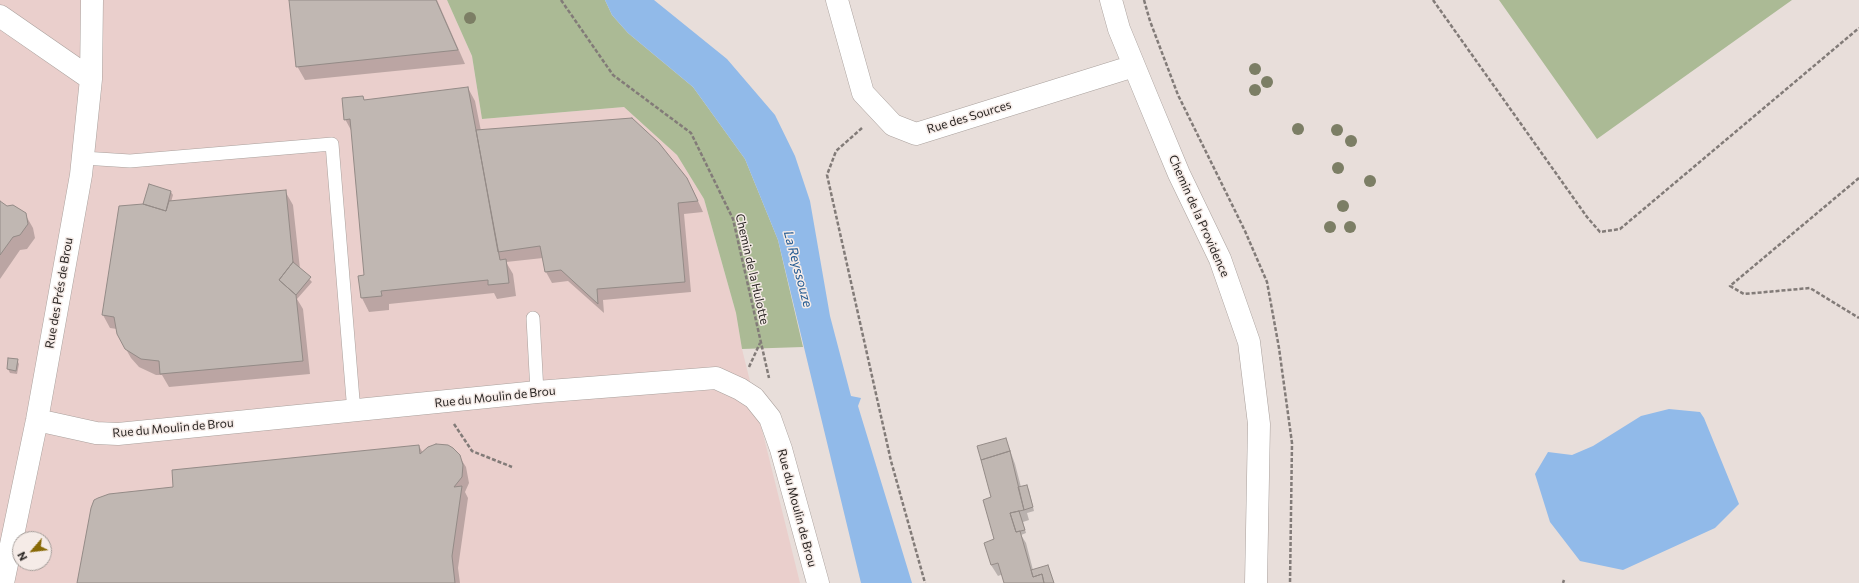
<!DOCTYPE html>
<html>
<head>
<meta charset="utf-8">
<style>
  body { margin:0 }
  #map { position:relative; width:1859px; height:583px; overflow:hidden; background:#e8deda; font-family:Commissioner,sans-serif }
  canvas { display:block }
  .north { position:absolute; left:12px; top:531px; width:40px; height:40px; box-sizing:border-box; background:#f5ebe7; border:1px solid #a49d99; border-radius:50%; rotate:242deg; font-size:11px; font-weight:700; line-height:16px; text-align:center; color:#2b2725 }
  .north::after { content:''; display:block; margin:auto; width:14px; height:18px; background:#886906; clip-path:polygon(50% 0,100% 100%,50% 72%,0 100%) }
</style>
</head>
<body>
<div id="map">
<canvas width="1859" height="583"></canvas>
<div class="north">N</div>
</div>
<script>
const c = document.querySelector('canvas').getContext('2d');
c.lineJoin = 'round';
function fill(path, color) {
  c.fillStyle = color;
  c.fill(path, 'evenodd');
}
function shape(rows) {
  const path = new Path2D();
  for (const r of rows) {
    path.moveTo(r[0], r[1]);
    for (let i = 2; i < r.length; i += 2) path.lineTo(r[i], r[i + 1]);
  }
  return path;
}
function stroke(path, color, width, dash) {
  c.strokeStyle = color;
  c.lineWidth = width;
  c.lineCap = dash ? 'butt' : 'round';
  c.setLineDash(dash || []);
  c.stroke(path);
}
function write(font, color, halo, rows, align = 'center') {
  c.font = font + ' Commissioner,sans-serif';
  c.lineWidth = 3;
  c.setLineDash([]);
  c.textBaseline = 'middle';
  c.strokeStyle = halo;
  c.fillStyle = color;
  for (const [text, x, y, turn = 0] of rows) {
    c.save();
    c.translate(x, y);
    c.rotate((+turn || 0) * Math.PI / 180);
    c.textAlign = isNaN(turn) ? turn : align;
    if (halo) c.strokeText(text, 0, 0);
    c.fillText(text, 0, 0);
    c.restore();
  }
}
fill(shape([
  [0,0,447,0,472,56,482,119,624,107,677,155,704,199,736,313,742,349,800,583,0,583],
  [20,539,44,539,44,563,20,563]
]), '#eacfcc');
fill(shape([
  [447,0,605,0,612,15,628,33,693,87,745,159,778,240,803,347,742,349,736,313,704,199,677,155,624,107,482,119,472,56],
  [1499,0,1792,0,1597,139]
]), '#abba95');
fill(shape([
  [605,0,654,0,727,59,775,115,795,156,810,201,830,316,851,396,861,398,858,406,912,583,861,583,778,240,745,159,693,87,628,33,612,15],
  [1669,409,1700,412,1704,418,1739,504,1715,528,1623,570,1580,561,1550,522,1535,474,1548,452,1572,455,1593,446,1641,416]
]), '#91bae9');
fill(shape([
  [290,0,437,0,465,64,305,80,297,66],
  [468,88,475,101,481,131,693,190,703,212,684,214,691,292,603,300,604,313,568,281,552,283,546,272,543,258,506,262,513,274,516,296,497,299,494,293,389,304,389,310,369,312,362,298,360,277,365,276,352,132,345,119,362,97,365,101],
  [285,191,293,205,300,269,312,282,297,299,303,309,310,374,169,387,162,375,156,375,139,367,131,358,123,344,117,329,110,328,103,315,146,204,171,192,173,195,171,202],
  [0,202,7,208,25,214,33,228,35,238,27,249,20,250,0,279],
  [17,360,19,364,17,374,10,373,8,369],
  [1006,439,1015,464,1021,487,1027,486,1029,490,1034,511,1027,513,1029,520,1023,522,1026,533,1021,535,1026,543,1033,570,1054,583,1005,583,1003,574,998,576,991,565,985,543,995,540,992,498],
  [419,446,423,453,459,456,466,467,469,483,465,492,468,498,458,568,460,583,78,583,174,488]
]), '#0003');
const building = shape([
  [289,0,436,0,458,50,296,67,289,0],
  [468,87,500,260,506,259,509,283,488,285,488,280,381,291,382,296,361,298,358,276,364,275,350,119,344,120,342,98,363,96,364,100,468,87],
  [632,118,659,143,687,178,698,201,678,203,685,282,597,289,598,304,561,270,545,272,540,246,498,252,476,130,632,118],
  [149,184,171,191,166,211,143,204,149,184],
  [286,190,293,262,279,280,296,295,303,361,160,374,159,361,141,359,125,349,117,334,114,317,102,315,119,206,143,204,166,211,169,201,286,190],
  [0,201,7,206,13,205,26,213,28,224,20,235,13,237,0,255,0,201],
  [293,262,311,277,296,295,279,280,293,262],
  [8,358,18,359,16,371,7,369,8,358],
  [1006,438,1010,451,981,460,977,446,1006,438],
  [436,444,448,445,453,448,460,455,463,465,462,477,454,487,462,486,452,556,455,583,77,583,91,508,94,500,98,498,109,494,173,487,172,470,419,445,420,454,428,447,436,444],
  [1010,451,1024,510,1010,513,1016,532,1020,531,1033,577,1042,574,1044,583,1004,583,998,563,991,565,984,543,994,539,983,500,991,497,981,460,1010,451],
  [1027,485,1033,507,1024,510,1018,487,1027,485],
  [1019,511,1025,530,1016,532,1010,513,1019,511],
  [1048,565,1054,583,1044,583,1042,574,1033,577,1031,570,1048,565]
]);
fill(building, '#c0b7b2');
stroke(building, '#948b87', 1);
const lane = shape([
  [83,158,130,161,332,144,354,412],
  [533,318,537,392]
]);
const street = shape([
  [837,0,863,93,893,125,916,134,1134,66],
  [1111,0,1119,29,1149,102,1179,174,1220,259,1249,342,1259,424,1256,583],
  [0,16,91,79],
  [37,420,96,433,118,434,537,392,716,378,740,389,754,398,770,418,781,449,818,583],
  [3,583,37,420,81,175,91,79,92,0]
]);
stroke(lane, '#aaa19d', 14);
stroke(street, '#aaa19d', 23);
stroke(shape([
  [561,0,613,75,691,133,733,219,769,378],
  [1144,0,1150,21,1178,95,1245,231,1267,282,1279,348,1292,443,1290,583],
  [1433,0,1587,217,1600,232,1620,229,1859,28],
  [862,128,836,151,827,175,891,461,925,583],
  [1859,178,1730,286,1744,294,1810,288,1859,318],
  [749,367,760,343],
  [454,424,472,451,512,467],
  [1563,583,1564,580]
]), '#827b78', 2.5, [4, 2]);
stroke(lane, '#fff', 13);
stroke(street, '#fff', 22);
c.fillStyle = '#7c7e65';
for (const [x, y] of [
  [470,18],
  [1255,69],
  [1267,82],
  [1255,90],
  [1298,129],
  [1337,130],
  [1351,141],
  [1338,168],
  [1370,181],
  [1343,206],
  [1330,227],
  [1350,227]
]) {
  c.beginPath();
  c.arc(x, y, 6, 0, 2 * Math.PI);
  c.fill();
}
write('12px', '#2b2725', '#f5ebe7', [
  ["Rue des Sources",969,117,-17],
  ["Chemin de la Providence",1199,216,66],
  ["Chemin de la Hulotte",752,269,77],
  ["Rue des Prés de Brou",59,293,-80],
  ["Rue du Moulin de Brou",495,397,-6],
  ["Rue du Moulin de Brou",173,428,-5],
  ["Rue du Moulin de Brou",797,508,75]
]);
write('italic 13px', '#205891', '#f5ebe7', [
  ["La Reyssouze",798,269,75]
]);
</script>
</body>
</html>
